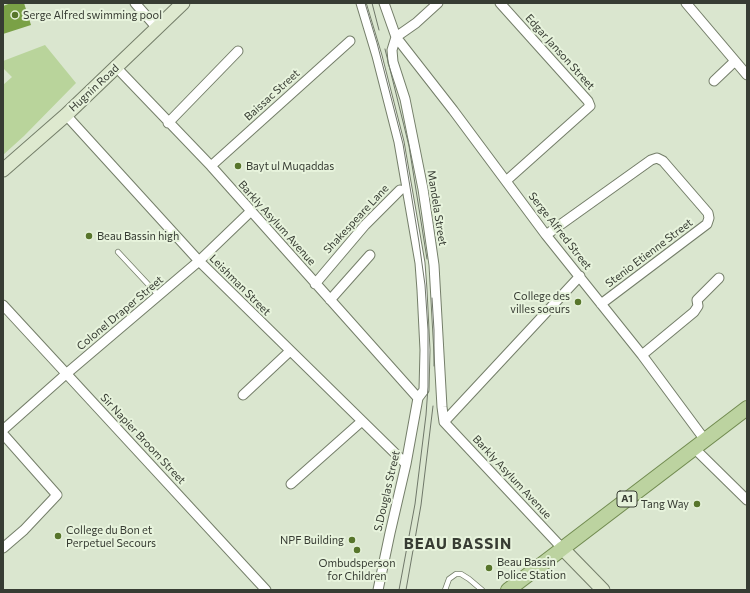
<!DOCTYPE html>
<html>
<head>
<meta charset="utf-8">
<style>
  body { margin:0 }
  #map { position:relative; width:750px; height:593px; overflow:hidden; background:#dae6cf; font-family:Commissioner,sans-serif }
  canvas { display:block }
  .frame { position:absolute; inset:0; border:4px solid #373c33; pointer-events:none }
</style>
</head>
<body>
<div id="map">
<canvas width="750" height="593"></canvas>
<div class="frame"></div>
</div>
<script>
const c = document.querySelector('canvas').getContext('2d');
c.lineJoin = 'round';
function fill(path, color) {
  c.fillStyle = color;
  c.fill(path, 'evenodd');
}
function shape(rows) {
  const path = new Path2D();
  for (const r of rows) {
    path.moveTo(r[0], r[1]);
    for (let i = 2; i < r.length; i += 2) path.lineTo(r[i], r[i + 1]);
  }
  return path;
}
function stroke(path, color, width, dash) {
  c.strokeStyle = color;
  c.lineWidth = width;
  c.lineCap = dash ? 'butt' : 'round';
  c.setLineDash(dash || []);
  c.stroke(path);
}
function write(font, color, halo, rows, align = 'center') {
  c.font = font + ' Commissioner,sans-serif';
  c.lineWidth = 4;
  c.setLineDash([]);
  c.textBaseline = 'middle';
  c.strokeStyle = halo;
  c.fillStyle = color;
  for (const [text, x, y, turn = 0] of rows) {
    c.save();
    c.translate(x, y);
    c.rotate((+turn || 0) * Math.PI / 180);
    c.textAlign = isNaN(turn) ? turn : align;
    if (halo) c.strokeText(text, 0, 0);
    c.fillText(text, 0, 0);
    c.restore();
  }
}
fill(shape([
  [45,45,76,83,24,136,3,155,3,85,12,77,3,68,3,61]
]), '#b9d49b');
fill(shape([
  [11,3,24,3,31,25,3,34,3,6]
]), '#7aa146');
const lane = shape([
  [118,252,159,296],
  [445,590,449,579,456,574,461,574,469,579,482,590]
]);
const street = shape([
  [135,3,157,28],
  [361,3,377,56,399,142,420,263,422,290,425,350,424,390,418,398],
  [384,3,396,37,392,50,393,62,405,99,423,189,428,223,434,265,442,407,444,422,562,548],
  [438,3,416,23,396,37,453,110,546,235,642,355,705,440],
  [500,3,588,101,590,106,506,181],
  [686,3,747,75],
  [116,67,211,166,418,398],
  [714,81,735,61],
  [66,115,199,261,406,464],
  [168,123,238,51],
  [211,166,350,41],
  [546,235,651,160,657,158,663,161,708,213,709,218,707,224,601,304],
  [315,284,365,225,400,190],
  [330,300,370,255],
  [3,305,266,590],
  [642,355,694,312,698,306,697,300,719,278],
  [243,395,290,351],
  [444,422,580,276],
  [3,430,66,374,199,261,250,212],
  [3,434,57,495,24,530,3,548],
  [694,448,747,500],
  [291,484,362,421],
  [378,590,390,533,406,464,418,398]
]);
const secondary = shape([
  [3,170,66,115,183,3],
  [562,548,603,590]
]);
const primary = shape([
  [508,590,747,408]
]);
stroke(lane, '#747e69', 6);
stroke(street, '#747e69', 11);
stroke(secondary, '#747e69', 15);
stroke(primary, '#718b50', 16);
stroke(lane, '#fff', 4.5);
stroke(street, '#fff', 9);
stroke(secondary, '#dee9cf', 13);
stroke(primary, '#bcd3a0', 14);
stroke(shape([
  [365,3,377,43,403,144,419,242,425,285,428,330,428,387,426,415,415,504,399,590],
  [372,3,379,30],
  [385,49,409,146,427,259],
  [432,298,434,330,434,366],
  [406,590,421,505,433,406]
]), '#6f7769', 1);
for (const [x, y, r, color] of [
  [15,15,4,"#57752b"],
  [238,166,4,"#57752b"],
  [89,236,4,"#57752b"],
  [578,302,4,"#57752b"],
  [697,504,4,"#57752b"],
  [58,536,4,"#57752b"],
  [352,540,4,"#57752b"],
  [357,550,4,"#57752b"],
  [489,568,4,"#57752b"]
]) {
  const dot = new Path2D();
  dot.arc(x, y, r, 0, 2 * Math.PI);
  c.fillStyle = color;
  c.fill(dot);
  stroke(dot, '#e7f3dc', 1.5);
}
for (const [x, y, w] of [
  [627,499,20]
]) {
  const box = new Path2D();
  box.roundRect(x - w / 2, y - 8, w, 16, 3);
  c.fillStyle = '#e7f3dc';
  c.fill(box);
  stroke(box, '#373c33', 1);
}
write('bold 10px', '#373c33', null, [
  ["A1",627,499]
]);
write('11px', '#373c33', '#e7f3dc', [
  ["Serge Alfred swimming pool",23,15],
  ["Bayt ul Muqaddas",246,166],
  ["Beau Bassin high",97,236],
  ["College des",570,296,"right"],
  ["villes soeurs",570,309,"right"],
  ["Tang Way",689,504,"right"],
  ["College du Bon et",66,530],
  ["Perpetuel Secours",66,543],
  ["NPF Building",344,540,"right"],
  ["Beau Bassin",497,562],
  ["Police Station",497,575],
  ["Ombudsperson",357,563,"center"],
  ["for Children",357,576,"center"]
], 'left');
write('11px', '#373c33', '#e7f3dc', [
  ["Edgar Janson Street",560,52,48],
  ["Hugnin Road",94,88,-43],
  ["Baissac Street",272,95,-42],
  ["Mandela Street",437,208,81],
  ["Shakespeare Lane",356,219,-47],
  ["Barkly Asylum Avenue",277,223,48],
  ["Serge Alfred Street",560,231,52],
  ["Stenio Etienne Street",649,253,-37],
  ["Leishman Street",240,285,45],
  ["Colonel Draper Street",120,313,-40],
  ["Sir Napier Broom Street",143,439,47],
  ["Barkly Asylum Avenue",512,477,47],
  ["S.Douglas Street",387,491,-77]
]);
c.letterSpacing = '1px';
write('bold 15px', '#373c33', '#e7f3dc', [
  ["BEAU BASSIN",458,544]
]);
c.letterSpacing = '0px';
</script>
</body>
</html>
